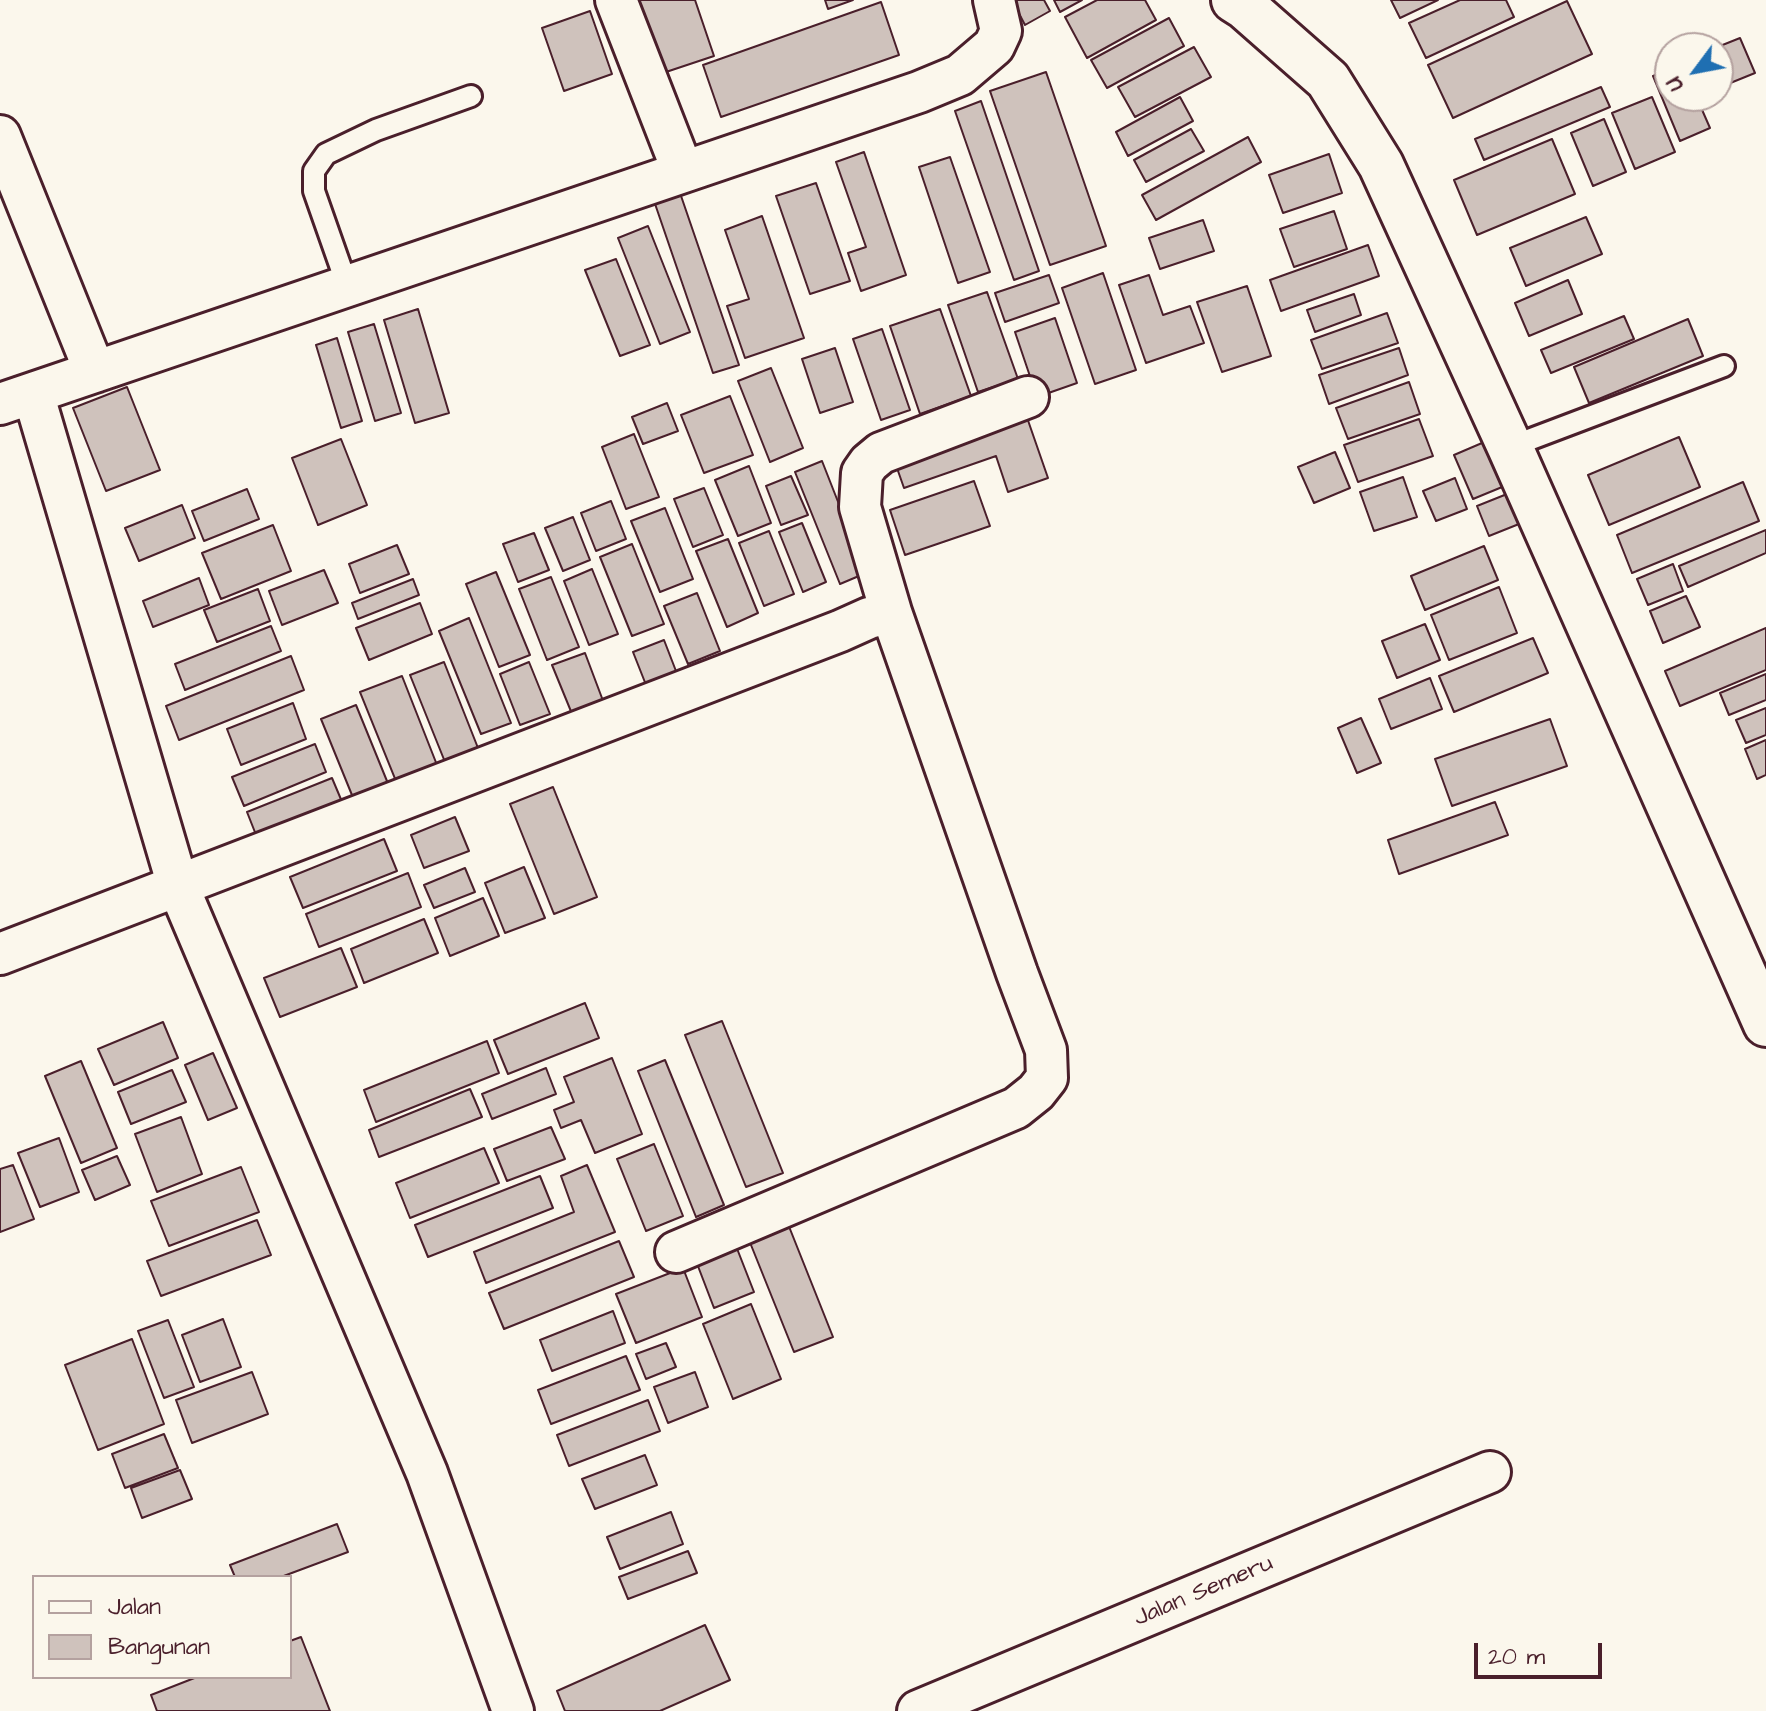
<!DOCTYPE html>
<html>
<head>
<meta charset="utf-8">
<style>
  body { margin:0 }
  #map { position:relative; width:1766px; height:1711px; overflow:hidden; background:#fbf7ec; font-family:"Architects Daughter",sans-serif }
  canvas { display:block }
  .legend { position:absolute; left:32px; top:1575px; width:260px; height:104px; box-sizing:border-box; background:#fbf7ec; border:2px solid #b4a19f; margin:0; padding:10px 14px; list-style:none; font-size:24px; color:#4a1f2b }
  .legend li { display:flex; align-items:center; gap:16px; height:40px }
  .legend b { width:40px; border:2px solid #b4a19f }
  .north { position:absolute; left:1654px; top:32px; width:80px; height:80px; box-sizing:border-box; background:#fbf7ec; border:2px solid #b4a19f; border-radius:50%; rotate:238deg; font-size:22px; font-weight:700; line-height:32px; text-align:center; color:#4a1f2b }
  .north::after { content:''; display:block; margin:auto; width:28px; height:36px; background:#1f6fb2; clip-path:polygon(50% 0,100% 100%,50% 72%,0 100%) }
  .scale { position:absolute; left:1474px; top:1643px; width:128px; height:36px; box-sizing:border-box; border:4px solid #4a1f2b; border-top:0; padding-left:10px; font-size:24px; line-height:28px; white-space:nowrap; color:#4a1f2b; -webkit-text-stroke:6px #fbf7ec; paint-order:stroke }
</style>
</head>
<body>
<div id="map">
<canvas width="1766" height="1711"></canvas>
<ul class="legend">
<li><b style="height:10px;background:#fbf7ec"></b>Jalan</li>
<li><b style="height:22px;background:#cfc2bc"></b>Bangunan</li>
</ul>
<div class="north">U</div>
<div class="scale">20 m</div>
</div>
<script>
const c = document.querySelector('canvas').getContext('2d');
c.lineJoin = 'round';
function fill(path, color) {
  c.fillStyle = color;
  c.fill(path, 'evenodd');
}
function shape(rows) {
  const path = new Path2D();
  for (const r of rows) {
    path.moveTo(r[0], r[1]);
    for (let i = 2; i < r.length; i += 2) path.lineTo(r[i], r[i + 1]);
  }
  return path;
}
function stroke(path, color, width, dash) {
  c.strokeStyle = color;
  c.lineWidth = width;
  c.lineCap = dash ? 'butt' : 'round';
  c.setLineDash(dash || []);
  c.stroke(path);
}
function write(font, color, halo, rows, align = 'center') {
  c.font = font + ' "Architects Daughter",sans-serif';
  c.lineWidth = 7;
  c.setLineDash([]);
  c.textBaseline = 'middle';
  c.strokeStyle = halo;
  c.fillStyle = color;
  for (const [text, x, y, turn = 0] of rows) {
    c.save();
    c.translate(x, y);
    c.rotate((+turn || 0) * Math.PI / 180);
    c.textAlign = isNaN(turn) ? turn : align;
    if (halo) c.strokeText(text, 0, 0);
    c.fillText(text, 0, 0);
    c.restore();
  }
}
const building = shape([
  [635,0,695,0,714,56,660,74,635,0],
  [825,0,853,0,828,9,825,0],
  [1012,0,1044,0,1050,11,1025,25,1012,0],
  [1054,0,1082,0,1060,12,1054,0],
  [1097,0,1145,0,1156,20,1087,58,1065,17,1097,0],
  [1391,0,1438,0,1400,18,1391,0],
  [1460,0,1506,0,1514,17,1426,58,1409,23,1460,0],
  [1567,1,1592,54,1453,118,1428,65,1567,1],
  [881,2,899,55,721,117,703,65,881,2],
  [590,11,612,74,564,91,542,28,590,11],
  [1169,18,1184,46,1107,88,1091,60,1169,18],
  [1740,38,1755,73,1718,88,1718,48,1715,48,1740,38],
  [1194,47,1211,77,1135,117,1118,87,1194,47],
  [1670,69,1670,96,1696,96,1710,128,1680,141,1653,76,1670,69],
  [1046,72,1106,246,1050,265,990,91,1046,72],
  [1601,87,1610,107,1484,160,1475,139,1601,87],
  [1180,97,1193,121,1128,156,1116,132,1180,97],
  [1652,97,1675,152,1635,169,1612,113,1652,97],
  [981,101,1039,271,1014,280,955,111,981,101],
  [1604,119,1626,172,1593,186,1571,133,1604,119],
  [1191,129,1204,151,1146,182,1134,160,1191,129],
  [1248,137,1261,162,1156,220,1142,195,1248,137],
  [1552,139,1575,194,1477,235,1454,180,1552,139],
  [864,152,906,275,861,291,848,253,866,247,836,162,864,152],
  [1329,154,1342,193,1283,213,1269,175,1329,154],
  [950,157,990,272,958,283,919,167,950,157],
  [816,183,850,281,810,294,776,196,816,183],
  [679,190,739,365,713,373,653,198,679,190],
  [1334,211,1347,249,1294,267,1280,229,1334,211],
  [762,216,804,338,745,358,727,306,749,299,725,230,762,216],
  [1586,217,1602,254,1526,286,1510,248,1586,217],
  [1203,220,1214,251,1160,269,1149,238,1203,220],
  [648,226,690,332,660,344,618,238,648,226],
  [1368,245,1379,276,1281,311,1270,280,1368,245],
  [616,259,650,345,620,356,585,270,616,259],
  [1103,273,1136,370,1095,384,1062,288,1103,273],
  [1049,275,1059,303,1005,322,995,293,1049,275],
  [1149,275,1163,315,1190,306,1204,343,1146,363,1119,285,1149,275],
  [1568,280,1582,314,1529,336,1515,303,1568,280],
  [1247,286,1271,356,1222,372,1197,302,1247,286],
  [987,292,1018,379,978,392,948,305,987,292],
  [1354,294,1361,315,1315,332,1307,310,1354,294],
  [418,309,449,413,415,423,384,320,418,309],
  [940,309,971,396,920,414,890,326,940,309],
  [1387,313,1398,343,1322,369,1311,340,1387,313],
  [1624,316,1634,339,1551,373,1541,350,1624,316],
  [1055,318,1077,383,1037,397,1015,332,1055,318],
  [1688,319,1703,356,1589,403,1574,367,1688,319],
  [374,324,401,413,375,421,348,332,374,324],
  [882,329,910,410,881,420,853,339,882,329],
  [337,338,362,421,341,428,316,345,337,338],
  [835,348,853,402,820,413,802,359,835,348],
  [1399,348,1408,375,1329,404,1319,375,1399,348],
  [771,368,803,448,770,462,738,381,771,368],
  [1409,382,1420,414,1348,439,1336,408,1409,382],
  [127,387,160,470,106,491,73,408,127,387],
  [730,396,753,455,704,473,681,415,730,396],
  [667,403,678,431,643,444,632,417,667,403],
  [1023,406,1048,478,1008,492,996,456,904,488,891,451,1023,406],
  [1419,419,1433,456,1358,482,1344,445,1419,419],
  [634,434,659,497,626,509,602,447,634,434],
  [1679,437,1700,487,1609,525,1588,475,1679,437],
  [341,439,367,505,318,525,292,458,341,439],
  [1489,440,1507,485,1473,499,1454,455,1489,440],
  [1335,452,1350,488,1314,503,1298,467,1335,452],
  [822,461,866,573,840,584,795,472,822,461],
  [749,466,771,523,738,536,715,480,749,466],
  [791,476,808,515,781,525,766,486,791,476],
  [1403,477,1417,517,1374,531,1360,492,1403,477],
  [1455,478,1467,509,1436,521,1423,491,1455,478],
  [974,481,990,526,905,555,890,510,974,481],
  [1743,482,1759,521,1632,573,1617,535,1743,482],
  [704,488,723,535,693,547,674,499,704,488],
  [247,489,259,519,204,541,192,511,247,489],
  [1507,494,1519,524,1489,536,1477,506,1507,494],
  [611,501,626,539,596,551,581,513,611,501],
  [182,505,195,538,139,561,125,528,182,505],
  [665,508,693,579,660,592,631,521,665,508],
  [573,517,590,560,563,571,545,528,573,517],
  [802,523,826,582,803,592,779,532,802,523],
  [273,525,291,571,221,599,202,553,273,525],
  [1766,530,1766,553,1688,587,1679,566,1766,530],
  [769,531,794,594,764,606,739,543,769,531],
  [534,533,549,570,518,582,503,544,534,533],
  [728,539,758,613,727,627,696,551,728,539],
  [632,544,664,624,632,636,600,557,632,544],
  [397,545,409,574,360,593,349,564,397,545],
  [1484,546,1498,580,1425,610,1411,576,1484,546],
  [1673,564,1683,591,1648,605,1637,579,1673,564],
  [592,569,618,634,589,645,564,581,592,569],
  [324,570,338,603,282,625,269,591,324,570],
  [496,572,530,655,499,667,466,584,496,572],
  [551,577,579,647,547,660,519,589,551,577],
  [199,578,209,605,153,627,143,601,199,578],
  [413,579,419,595,358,619,352,603,413,579],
  [1499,587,1517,633,1449,660,1431,615,1499,587],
  [258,589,270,621,217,642,204,610,258,589],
  [697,593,720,651,688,664,664,606,697,593],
  [1686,596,1700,627,1663,643,1650,611,1686,596],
  [420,603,432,634,369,660,356,628,420,603],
  [469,618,511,723,481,734,439,631,469,618],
  [1425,624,1440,660,1397,678,1382,641,1425,624],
  [271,626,281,651,185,690,175,664,271,626],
  [1766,628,1766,670,1680,706,1665,671,1766,628],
  [1533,638,1548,673,1454,712,1439,676,1533,638],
  [664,640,681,684,650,695,633,652,664,640],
  [585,653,608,714,577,726,552,665,585,653],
  [291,656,304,690,179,740,166,706,291,656],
  [444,662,478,748,445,762,410,675,444,662],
  [529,662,550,714,520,725,500,674,529,662],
  [1766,674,1766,700,1729,715,1720,693,1766,674],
  [402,676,437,765,396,781,360,692,402,676],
  [1430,678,1442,709,1391,729,1379,699,1430,678],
  [293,703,306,739,241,765,227,729,293,703],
  [356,705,389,786,354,800,321,719,356,705],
  [1766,708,1766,735,1746,743,1736,720,1766,708],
  [1361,718,1381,763,1357,773,1338,728,1361,718],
  [1550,719,1567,766,1452,806,1435,759,1550,719],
  [1766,740,1766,775,1757,779,1745,749,1766,740],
  [315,744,326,772,244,806,232,777,315,744],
  [332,778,348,816,262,850,247,812,332,778],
  [553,787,597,897,554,914,510,804,553,787],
  [1495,802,1508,835,1399,874,1388,840,1495,802],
  [455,817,469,851,424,868,411,835,455,817],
  [384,839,397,871,303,908,290,877,384,839],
  [524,867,545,918,505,933,485,883,524,867],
  [465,868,475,892,434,908,424,885,465,868],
  [408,873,421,907,319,947,306,914,408,873],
  [483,898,499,936,450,956,435,918,483,898],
  [424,919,438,953,364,983,351,949,424,919],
  [341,948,357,987,280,1017,264,978,341,948],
  [585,1003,599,1038,508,1074,494,1040,585,1003],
  [722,1021,783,1173,746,1187,685,1035,722,1021],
  [163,1022,178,1058,114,1085,98,1049,163,1022],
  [487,1041,499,1073,376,1122,364,1090,487,1041],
  [213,1053,237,1108,208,1120,185,1065,213,1053],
  [612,1058,642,1134,595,1153,581,1120,561,1128,554,1110,574,1102,564,1077,612,1058],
  [665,1060,724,1205,696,1217,638,1071,665,1060],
  [81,1061,117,1148,81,1163,45,1076,81,1061],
  [546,1068,556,1094,492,1119,482,1094,546,1068],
  [172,1070,186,1102,131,1124,118,1092,172,1070],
  [470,1089,482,1117,379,1157,369,1130,470,1089],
  [181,1117,202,1174,157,1192,135,1134,181,1117],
  [551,1127,565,1159,507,1181,494,1149,551,1127],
  [59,1138,79,1192,40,1207,18,1153,59,1138],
  [654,1144,683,1216,646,1231,617,1159,654,1144],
  [484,1148,499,1183,410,1218,396,1183,484,1148],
  [117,1156,130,1185,95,1200,82,1170,117,1156],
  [13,1165,34,1219,0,1232,0,1169,13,1165],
  [587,1165,615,1232,486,1283,474,1252,574,1212,561,1176,587,1165],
  [241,1167,259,1212,169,1246,151,1201,241,1167],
  [540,1176,553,1208,428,1257,415,1225,540,1176],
  [257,1220,271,1255,161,1296,147,1261,257,1220],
  [788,1224,833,1337,794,1352,749,1240,788,1224],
  [619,1241,634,1277,504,1329,489,1293,619,1241],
  [736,1246,754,1292,714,1308,696,1261,736,1246],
  [683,1268,702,1317,636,1343,616,1294,683,1268],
  [751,1304,781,1379,733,1399,703,1324,751,1304],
  [613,1311,625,1343,552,1371,540,1340,613,1311],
  [223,1319,241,1367,200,1382,182,1335,223,1319],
  [168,1320,194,1387,164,1398,138,1331,168,1320],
  [132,1339,164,1424,98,1450,65,1365,132,1339],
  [666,1343,676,1367,646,1379,636,1354,666,1343],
  [626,1356,640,1390,551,1424,538,1390,626,1356],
  [252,1372,268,1414,192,1443,176,1400,252,1372],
  [695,1372,708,1407,668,1423,654,1387,695,1372],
  [648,1400,660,1431,569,1466,557,1435,648,1400],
  [164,1434,178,1468,125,1488,112,1454,164,1434],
  [645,1455,657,1485,595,1509,582,1479,645,1455],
  [180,1470,192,1499,142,1518,131,1488,180,1470],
  [671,1512,683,1544,620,1569,607,1537,671,1512],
  [337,1524,348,1552,281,1577,235,1577,230,1565,337,1524],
  [688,1551,697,1573,628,1599,619,1577,688,1551],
  [705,1625,730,1680,660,1711,565,1711,557,1691,705,1625],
  [301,1637,330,1711,157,1711,151,1695,197,1677,290,1677,290,1641,301,1637]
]);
fill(building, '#cfc2bc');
stroke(building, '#4a1f2b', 2);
const service = shape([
  [347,285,314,191,314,171,326,154,376,130,471,96],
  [1510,447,1724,366]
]);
const minor = shape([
  [616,0,683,172],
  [0,136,95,372],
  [33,393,178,886,427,1473,513,1711],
  [0,404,919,92,960,75,994,46,1001,31,994,0],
  [891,612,860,507,862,473,869,463,881,453,1028,397],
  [0,954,840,631,869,618,891,612,1017,973,1046,1050,1047,1078,1036,1092,1016,1108,676,1252],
  [918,1711,1490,1472]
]);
const tertiary = shape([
  [1234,0,1245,7,1328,80,1381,165,1510,447,1766,1024]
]);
stroke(service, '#4a1f2b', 26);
stroke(minor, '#4a1f2b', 46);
stroke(tertiary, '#4a1f2b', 50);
stroke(service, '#fbf7ec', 20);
stroke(minor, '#fbf7ec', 40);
stroke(tertiary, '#fbf7ec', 44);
write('24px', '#4a1f2b', '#fbf7ec', [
  ["Jalan Semeru",1204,1592,-23]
]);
</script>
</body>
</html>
